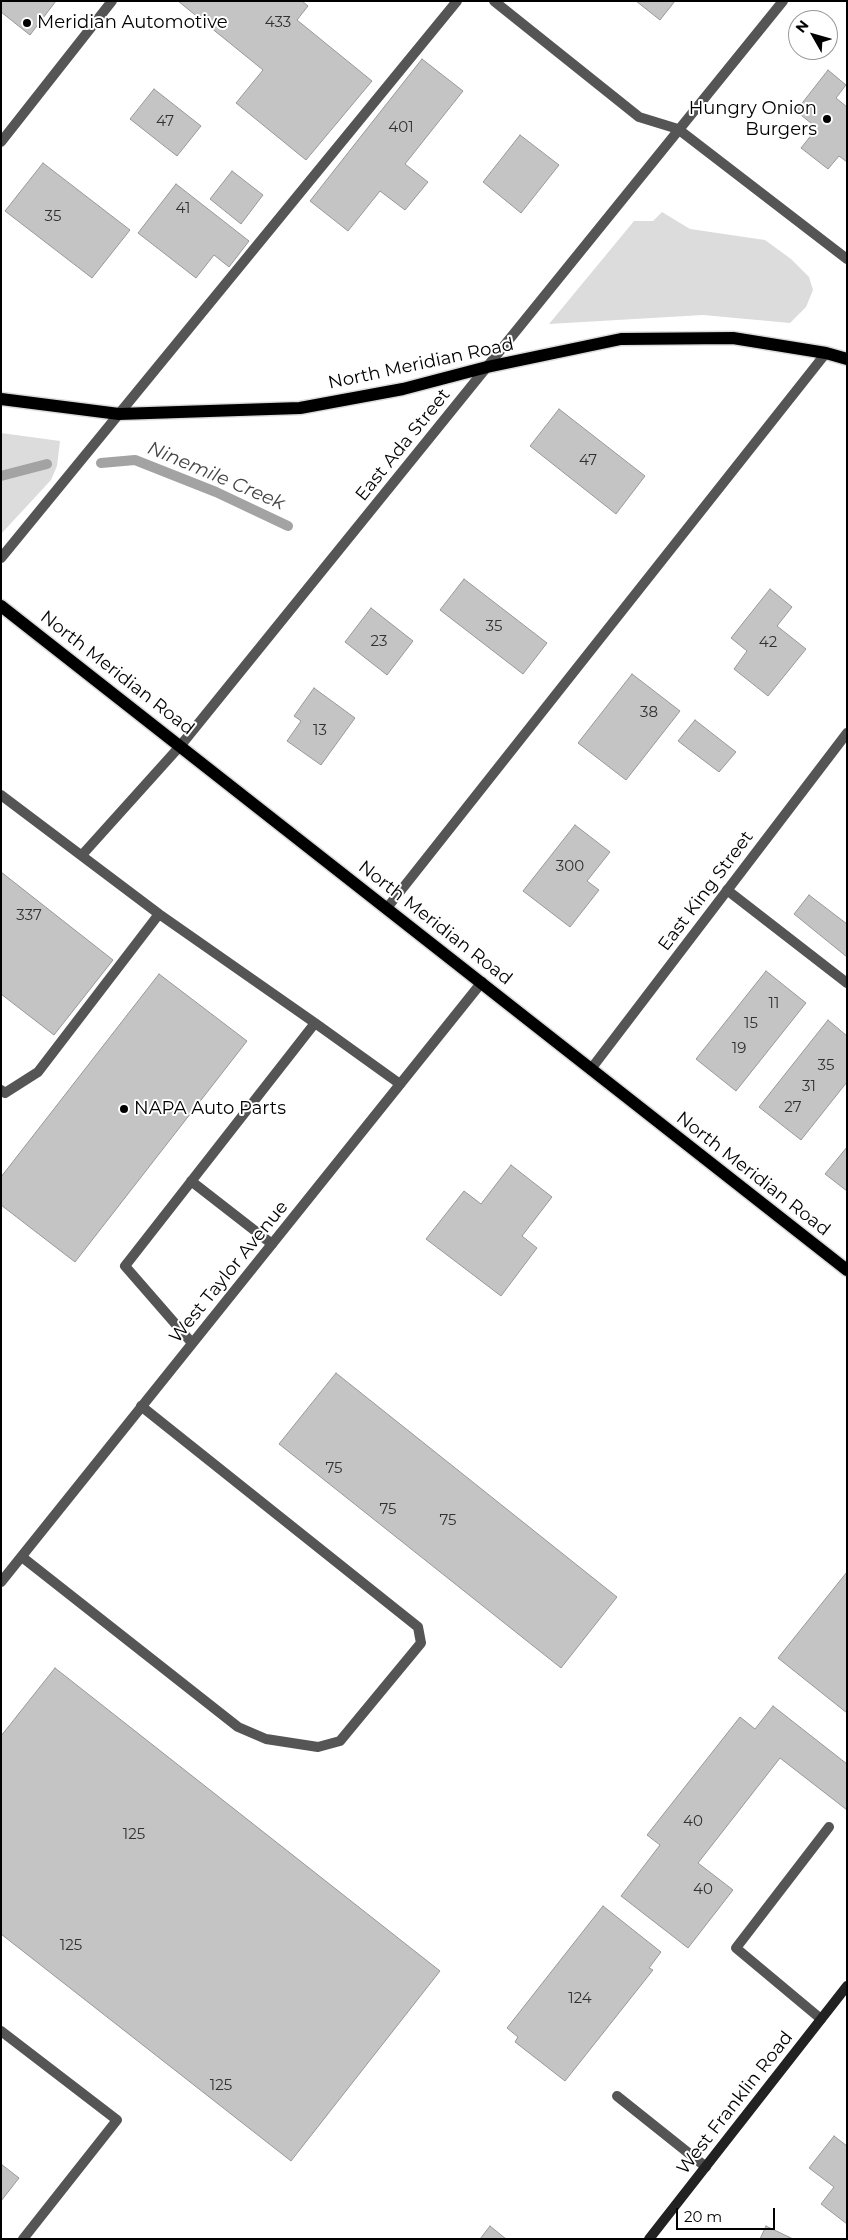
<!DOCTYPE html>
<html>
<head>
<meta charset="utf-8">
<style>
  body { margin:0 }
  #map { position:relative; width:848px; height:2240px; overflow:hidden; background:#fff; font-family:Montserrat,sans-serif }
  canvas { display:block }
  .frame { position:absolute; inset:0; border:2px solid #000; pointer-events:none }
  .north { position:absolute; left:788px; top:10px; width:50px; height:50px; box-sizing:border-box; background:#fff; border:1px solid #999; border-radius:50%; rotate:308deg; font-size:14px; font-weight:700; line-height:20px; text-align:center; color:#000 }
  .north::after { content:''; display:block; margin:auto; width:18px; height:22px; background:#000; clip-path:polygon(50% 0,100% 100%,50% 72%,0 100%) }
  .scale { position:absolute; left:676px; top:2208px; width:99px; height:22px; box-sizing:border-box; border:2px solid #000; border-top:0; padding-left:6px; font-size:15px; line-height:18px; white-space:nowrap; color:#000; -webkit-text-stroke:4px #fff; paint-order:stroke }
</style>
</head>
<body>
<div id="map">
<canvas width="848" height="2240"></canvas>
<div class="frame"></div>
<div class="north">N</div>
<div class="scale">20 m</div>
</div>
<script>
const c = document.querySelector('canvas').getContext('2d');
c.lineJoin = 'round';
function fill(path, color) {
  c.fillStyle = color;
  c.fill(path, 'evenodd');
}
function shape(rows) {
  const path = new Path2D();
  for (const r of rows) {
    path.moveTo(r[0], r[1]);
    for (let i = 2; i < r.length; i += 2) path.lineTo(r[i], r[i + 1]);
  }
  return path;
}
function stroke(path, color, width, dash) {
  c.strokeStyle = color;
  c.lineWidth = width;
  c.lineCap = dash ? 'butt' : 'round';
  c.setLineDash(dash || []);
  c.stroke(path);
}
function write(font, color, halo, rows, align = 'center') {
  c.font = font + ' Montserrat,sans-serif';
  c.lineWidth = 4;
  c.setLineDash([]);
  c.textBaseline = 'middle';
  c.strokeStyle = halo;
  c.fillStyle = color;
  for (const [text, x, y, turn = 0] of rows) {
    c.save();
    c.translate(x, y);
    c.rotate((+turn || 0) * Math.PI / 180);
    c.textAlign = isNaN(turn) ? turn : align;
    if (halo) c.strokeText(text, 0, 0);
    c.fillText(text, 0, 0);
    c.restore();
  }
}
fill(shape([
  [662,212,690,229,765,240,791,259,809,277,813,290,806,307,790,323,703,315,549,324,634,221,653,221],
  [1,433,60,441,57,466,51,480,1,534]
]), '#dcdcdc');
stroke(shape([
  [101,463,135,460,216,492,288,526],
  [1,476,47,464]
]), '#a3a3a3', 10);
const building = shape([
  [1,1,56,1,30,35,1,12,1,1],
  [178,1,302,1,308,6,297,20,372,81,306,160,236,103,263,70,178,1],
  [636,1,675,1,660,20,636,1],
  [422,59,463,91,405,164,428,182,405,210,380,191,348,231,310,201,422,59],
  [828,70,846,85,836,98,847,107,847,162,839,156,828,169,801,148,817,128,796,111,828,70],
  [154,89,201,126,177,156,130,119,154,89],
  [520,135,559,165,521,213,483,182,520,135],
  [43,163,130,230,92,278,5,211,43,163],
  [232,171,263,195,241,224,210,199,232,171],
  [176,184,249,241,229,267,214,255,196,278,138,233,176,184],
  [559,409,645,476,616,514,530,446,559,409],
  [464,579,547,643,523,674,440,610,464,579],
  [770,589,792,607,777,626,806,649,768,696,734,669,747,651,731,638,770,589],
  [371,608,413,641,387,675,345,642,371,608],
  [632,674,680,711,626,780,578,743,632,674],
  [314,688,355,718,321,765,287,741,301,721,294,716,314,688],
  [695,720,736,752,719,772,678,741,695,720],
  [575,825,610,852,587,881,599,890,570,927,523,891,575,825],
  [1,872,113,960,54,1035,1,994,1,872],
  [809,895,847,924,847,957,794,914,809,895],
  [766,971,806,1003,736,1091,696,1059,766,971],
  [159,974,247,1041,75,1262,1,1205,1,1177,159,974],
  [828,1020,847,1036,847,1082,801,1140,759,1107,828,1020],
  [847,1147,847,1191,825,1174,847,1147],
  [511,1165,552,1197,522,1236,537,1248,501,1296,426,1239,464,1191,481,1204,511,1165],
  [336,1373,617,1597,561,1668,279,1444,336,1373],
  [847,1572,847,1713,778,1658,847,1572],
  [55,1668,440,1971,291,2161,1,1934,1,1736,55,1668],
  [773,1706,847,1764,847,1810,780,1758,698,1863,733,1890,688,1948,621,1896,660,1845,647,1835,740,1717,755,1729,773,1706],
  [603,1906,661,1952,649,1968,653,1970,565,2081,515,2042,518,2037,507,2028,603,1906],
  [834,2136,847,2146,847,2224,821,2204,834,2187,809,2168,834,2136],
  [1,2164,19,2178,1,2201,1,2164],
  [490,2226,506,2239,480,2239,490,2226],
  [766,2226,793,2239,760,2239,766,2226]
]);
fill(building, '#c4c4c4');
stroke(building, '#999', 1);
const primary = shape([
  [1,399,119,414,300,408,403,389,487,367,621,339,733,338,826,353,847,359],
  [1,606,847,1270]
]);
stroke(primary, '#dbdbdb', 15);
stroke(shape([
  [1,558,457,1],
  [1,795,159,914,38,1072,5,1093,1,1090],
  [82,855,181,745],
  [727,890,847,983],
  [387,908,826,353],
  [159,914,315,1023],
  [191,1181,272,1244],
  [192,1343,125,1266,315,1023,400,1084],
  [22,1557,238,1727,266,1739,318,1747,340,1741,421,1643,418,1627,141,1406],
  [821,2019,736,1948,829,1827],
  [1,2031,117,2120,23,2239],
  [617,2096,706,2167]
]), '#555', 10);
stroke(shape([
  [1,142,112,1],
  [181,745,783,1],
  [591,1069,847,733],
  [1,1582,482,982]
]), '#555', 10);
stroke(shape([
  [494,1,639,117,678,129,847,259]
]), '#555', 10);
stroke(shape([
  [649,2239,847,1986]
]), '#222', 10);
stroke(primary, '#000', 12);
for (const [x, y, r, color] of [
  [27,23,5,"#000"],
  [827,119,5,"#000"],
  [124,1109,5,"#000"]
]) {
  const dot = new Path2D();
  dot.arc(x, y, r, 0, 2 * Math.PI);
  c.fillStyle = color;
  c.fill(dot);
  stroke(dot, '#fff', 2);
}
write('15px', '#313131', null, [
  ["433",278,23],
  ["47",165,122],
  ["401",401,128],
  ["41",183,209],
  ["35",53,217],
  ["47",588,461],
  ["35",494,627],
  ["23",379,642],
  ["42",768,643],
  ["38",649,713],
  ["13",320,731],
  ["300",570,867],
  ["337",29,916],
  ["11",774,1004],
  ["15",751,1024],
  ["19",739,1049],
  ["35",826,1066],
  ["31",809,1087],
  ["27",793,1108],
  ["75",334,1469],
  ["75",388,1510],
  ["75",448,1521],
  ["40",693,1822],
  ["125",134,1835],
  ["40",703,1890],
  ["125",71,1946],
  ["124",580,1999],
  ["125",221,2086]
]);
write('18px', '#000', '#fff', [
  ["Meridian Automotive",37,23],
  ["Hungry Onion",817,109,"right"],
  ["Burgers",817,130,"right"],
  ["NAPA Auto Parts",134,1109]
], 'left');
write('18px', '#000', '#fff', [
  ["North Meridian Road",421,364,-12],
  ["East Ada Street",403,445,-51],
  ["North Meridian Road",117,673,38],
  ["East King Street",706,891,-53],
  ["North Meridian Road",435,923,38],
  ["North Meridian Road",753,1174,38],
  ["West Taylor Avenue",229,1272,-51],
  ["West Franklin Road",735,2103,-52]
]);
write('italic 19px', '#444', '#fff', [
  ["Ninemile Creek",216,476,23]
]);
</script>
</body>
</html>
